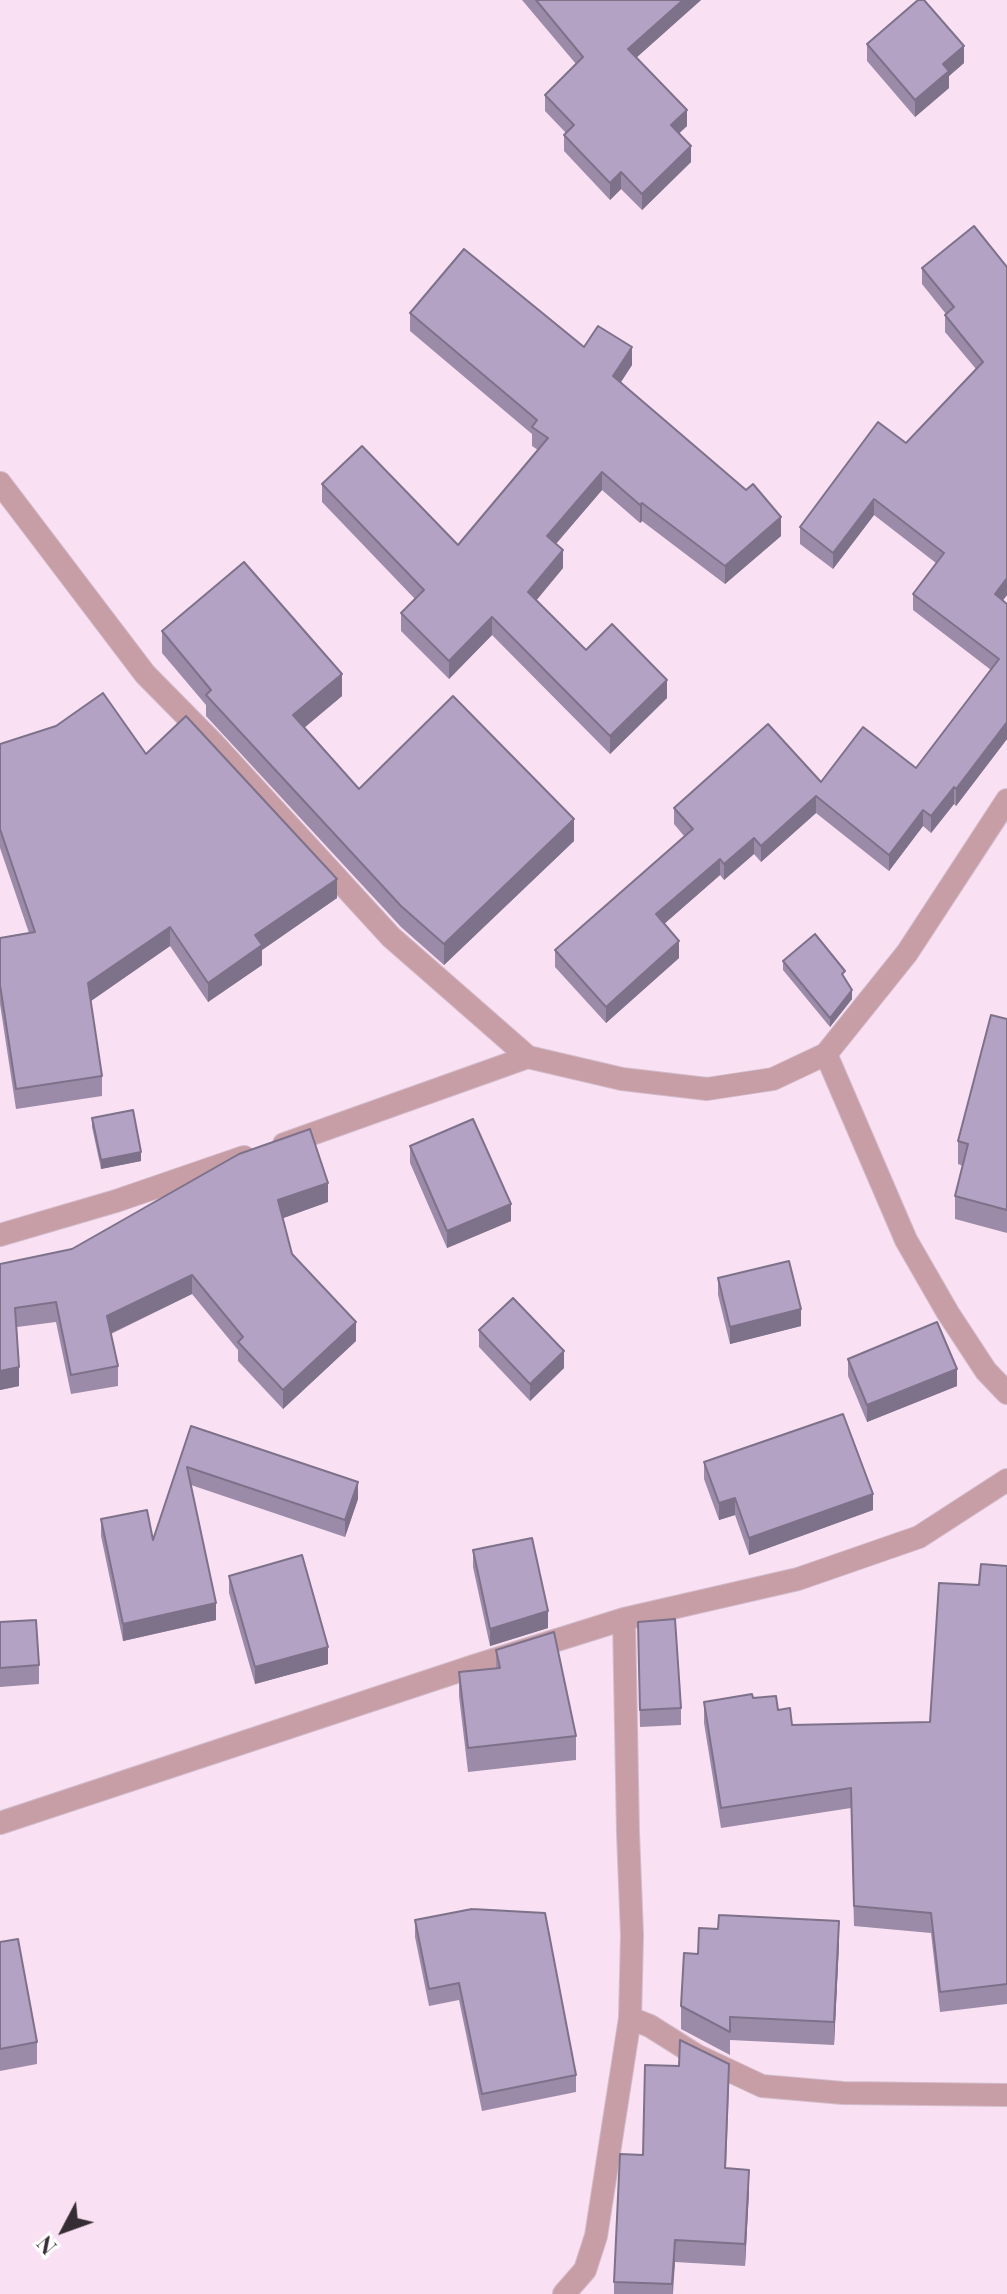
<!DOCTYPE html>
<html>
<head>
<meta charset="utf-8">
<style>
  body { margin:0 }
  #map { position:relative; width:1007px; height:2294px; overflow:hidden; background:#f9e0f2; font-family:"Playfair Display",serif }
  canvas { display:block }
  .north { position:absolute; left:24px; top:2190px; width:80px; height:80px; -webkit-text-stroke:6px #fff; paint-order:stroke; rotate:229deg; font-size:22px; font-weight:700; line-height:32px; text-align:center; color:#362d34 }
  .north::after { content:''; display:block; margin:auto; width:28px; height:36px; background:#362d34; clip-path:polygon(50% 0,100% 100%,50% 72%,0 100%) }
</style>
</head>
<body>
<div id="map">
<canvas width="1007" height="2294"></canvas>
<div class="north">N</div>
</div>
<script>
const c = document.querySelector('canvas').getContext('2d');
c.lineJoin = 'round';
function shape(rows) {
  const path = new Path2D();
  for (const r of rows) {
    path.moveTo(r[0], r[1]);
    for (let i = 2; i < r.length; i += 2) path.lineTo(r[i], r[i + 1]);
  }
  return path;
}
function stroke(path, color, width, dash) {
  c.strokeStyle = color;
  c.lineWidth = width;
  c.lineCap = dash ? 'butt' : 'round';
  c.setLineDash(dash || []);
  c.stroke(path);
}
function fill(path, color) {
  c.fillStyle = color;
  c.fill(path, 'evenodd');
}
const minor = shape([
  [0,483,145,674,214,744,391,937,528,1057,622,1079,707,1089,773,1079,826,1054,907,953,1007,800],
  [826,1054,906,1240,948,1313,986,1371,1007,1393],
  [284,1144,528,1057],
  [0,1235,116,1201,244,1157],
  [0,1823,474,1666,624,1619,798,1579,919,1537,1007,1480],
  [630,2018,650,2026,696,2055,762,2086,843,2093,1007,2095],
  [564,2294,585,2270,596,2236,630,2018,632,1935,628,1833,624,1619]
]);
stroke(minor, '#d2bccc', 24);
stroke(minor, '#c79da6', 22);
fill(shape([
  [522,0,701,0,636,58,687,126,679,133,691,162,642,210,621,189,610,200,564,151,564,135,566,133,545,111,545,95,576,64],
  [867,44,964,63,949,76,949,88,915,117,867,61],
  [1007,267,1007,595,1003,600,1007,739,956,806,954,804,931,833,923,826,889,871,816,813,761,862,754,854,724,880,720,875,664,924,679,958,606,1023,555,967,555,950,684,836,674,824,674,808,821,782,916,768,991,670,913,610,913,594,936,563,874,515,833,569,800,544,800,527,906,443,976,369,945,332,945,315,946,314,922,284,922,268],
  [410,313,584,347,632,365,621,382,781,536,725,584,642,521,640,523,602,490,556,544,563,568,536,601,586,650,667,698,610,754,492,635,449,679,401,631,401,613,415,599,322,502,322,484,458,545,538,450,532,446,532,434,410,331],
  [162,631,342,696,304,728,359,789,574,841,444,965,401,927,206,716,206,705,162,653],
  [0,744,146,754,337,898,262,950,262,965,208,1002,170,946,91,1001,102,1076,102,1096,16,1109,0,1004,0,938,29,933,0,848],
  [783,961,845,979,852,999,830,1027,783,970],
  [1007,1019,1007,1233,955,1219,955,1196,963,1166,958,1164,958,1141],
  [92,1118,141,1161,101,1169,92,1127],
  [410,1146,511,1221,447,1248,410,1163],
  [328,1202,283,1218,292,1254,356,1341,283,1409,238,1361,238,1350,192,1294,111,1334,118,1366,118,1386,71,1394,56,1322,17,1327,19,1386,0,1390,0,1264],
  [718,1278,801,1326,730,1344,718,1295],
  [479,1330,564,1368,530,1401,479,1347],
  [848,1359,957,1386,867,1422,848,1376],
  [191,1426,358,1499,345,1537,191,1485,216,1620,123,1641,101,1536,101,1519,153,1540],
  [704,1462,873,1510,749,1555,735,1515,719,1520,704,1479],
  [473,1550,548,1628,490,1646,473,1567],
  [1007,1566,1007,2004,940,2012,931,1933,854,1926,851,1808,721,1828,704,1723,704,1702,753,1698,778,1710,792,1725,930,1722,979,1585],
  [229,1576,328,1664,255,1684,229,1593],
  [0,1622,39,1665,39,1684,0,1687],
  [638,1622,681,1708,681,1725,640,1727],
  [496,1650,576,1736,576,1760,468,1772,459,1696,459,1672,496,1668],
  [415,1920,576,2075,576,2092,482,2111,459,2000,429,2006,415,1937],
  [0,1942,37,2042,37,2064,0,2071],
  [839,1944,834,2045,730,2040,730,2055,681,2029,681,2006,698,1954],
  [729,2086,726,2168,749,2191,745,2266,675,2262,673,2294,614,2294,614,2282,643,2155]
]), '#9b8ba9');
fill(shape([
  [683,0,701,0,628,65,628,49],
  [964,46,964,63,949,76,949,88,915,117,915,100,943,64],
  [687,110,687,126,671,141,671,125],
  [691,146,691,162,642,210,642,194],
  [621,172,621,189,610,200,610,183],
  [632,347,632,365,613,394,613,376],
  [602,472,602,490,547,554,547,536],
  [874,499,874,515,833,569,833,553],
  [642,503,642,521,640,523,640,505],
  [781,517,781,536,725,584,725,566],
  [563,550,563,568,528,610,528,592],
  [1007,578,1007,595,995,611,995,594],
  [492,617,492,635,449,679,449,661],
  [342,674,342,696,293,737,293,715],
  [667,680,667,698,610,754,610,736],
  [1007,722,1007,739,956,806,956,789],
  [954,787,954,804,931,833,931,816],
  [816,796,816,813,761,862,761,846],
  [923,810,923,826,889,871,889,855],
  [574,819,574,841,444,965,444,944],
  [754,838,754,854,724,880,724,864],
  [720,859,720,875,656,931,656,914],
  [337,879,337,898,262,950,262,965,208,1002,208,983,255,935],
  [170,927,170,946,88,1003,88,983],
  [679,941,679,958,606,1023,606,1007],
  [852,990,852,999,830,1027,830,1018],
  [141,1152,141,1161,101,1169,101,1160],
  [328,1183,328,1202,278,1220,278,1200],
  [511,1204,511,1221,447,1248,447,1231],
  [192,1275,192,1294,107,1335,107,1316],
  [801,1309,801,1326,730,1344,730,1327],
  [356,1322,356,1341,283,1409,283,1390],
  [564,1351,564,1368,530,1401,530,1384],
  [19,1367,19,1386,0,1390,0,1371],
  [957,1369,957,1386,867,1422,867,1405],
  [358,1482,358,1499,345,1537,345,1520],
  [873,1494,873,1510,749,1555,749,1538],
  [735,1498,735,1515,719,1520,719,1503],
  [216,1603,216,1620,123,1641,123,1624],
  [548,1611,548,1628,490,1646,490,1629],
  [328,1647,328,1664,255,1684,255,1667],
  [839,1921,839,1944,834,2045,834,2022],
  [749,2170,749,2191,745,2266,745,2244],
  [675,2240,675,2262,672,2294,672,2284]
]), '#7e718a');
const building = shape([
  [536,0,683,0,628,49,687,110,671,125,691,146,642,194,621,172,610,183,564,135,574,125,545,95,583,57,536,0],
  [918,0,924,0,964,46,943,64,949,71,915,100,867,44,918,0],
  [974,226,1007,267,1007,578,995,594,1007,604,1007,722,956,789,954,787,931,816,923,810,889,855,816,796,761,846,754,838,724,864,720,859,656,914,679,941,606,1007,555,950,693,829,674,808,768,724,821,782,863,727,916,768,999,659,913,594,944,553,874,499,833,553,800,527,878,422,906,443,983,362,945,315,954,307,922,268,974,226],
  [464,249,584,347,598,326,632,347,613,376,746,490,753,484,781,517,725,566,642,503,640,505,602,472,547,536,563,550,528,592,586,650,612,624,667,680,610,736,492,617,449,661,401,613,424,590,322,484,362,446,458,545,548,438,532,427,537,420,410,313,464,249],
  [244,562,342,674,293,715,359,789,453,696,574,819,444,944,401,906,206,695,211,690,162,631,244,562],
  [103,693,146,754,186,716,337,879,255,935,262,945,208,983,170,927,88,983,102,1076,16,1089,0,985,0,938,35,932,0,829,0,744,56,726,103,693],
  [815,934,845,971,842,974,852,990,830,1018,783,961,815,934],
  [991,1015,1007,1019,1007,1210,955,1196,968,1144,958,1141,991,1015],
  [133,1110,141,1152,101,1160,92,1118,133,1110],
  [473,1119,511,1204,447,1231,410,1146,473,1119],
  [310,1129,328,1183,278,1200,292,1254,356,1322,283,1390,238,1342,243,1337,192,1275,107,1316,118,1366,71,1375,56,1302,15,1308,19,1367,0,1371,0,1264,72,1249,239,1154,310,1129],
  [789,1261,801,1309,730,1327,718,1278,789,1261],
  [513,1298,564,1351,530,1384,479,1330,513,1298],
  [937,1322,957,1369,867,1405,848,1359,937,1322],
  [843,1414,873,1494,749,1538,735,1498,719,1503,704,1462,843,1414],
  [191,1426,358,1482,345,1520,187,1467,216,1603,123,1624,101,1519,147,1510,153,1540,191,1426],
  [532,1538,548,1611,490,1629,473,1550,532,1538],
  [302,1555,328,1647,255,1667,229,1576,302,1555],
  [981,1564,1007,1566,1007,1984,940,1992,931,1913,854,1906,851,1788,721,1808,704,1702,752,1694,753,1698,776,1696,778,1710,790,1708,792,1725,930,1722,939,1583,979,1585,981,1564],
  [675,1619,681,1708,640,1710,638,1622,675,1619],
  [36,1620,39,1665,0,1668,0,1622,36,1620],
  [554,1632,576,1736,468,1748,459,1672,500,1668,496,1650,554,1632],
  [472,1909,545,1913,576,2075,482,2094,459,1983,429,1989,415,1920,472,1909],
  [719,1915,839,1921,834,2022,730,2017,730,2032,681,2006,684,1953,698,1954,699,1928,718,1929,719,1915],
  [18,1939,37,2042,0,2049,0,1942,18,1939],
  [680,2040,729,2064,725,2168,749,2170,745,2244,675,2240,672,2284,614,2282,620,2154,643,2155,645,2065,679,2066,680,2040]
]);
fill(building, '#b4a2c5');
stroke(building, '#7e718a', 2);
</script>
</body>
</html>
